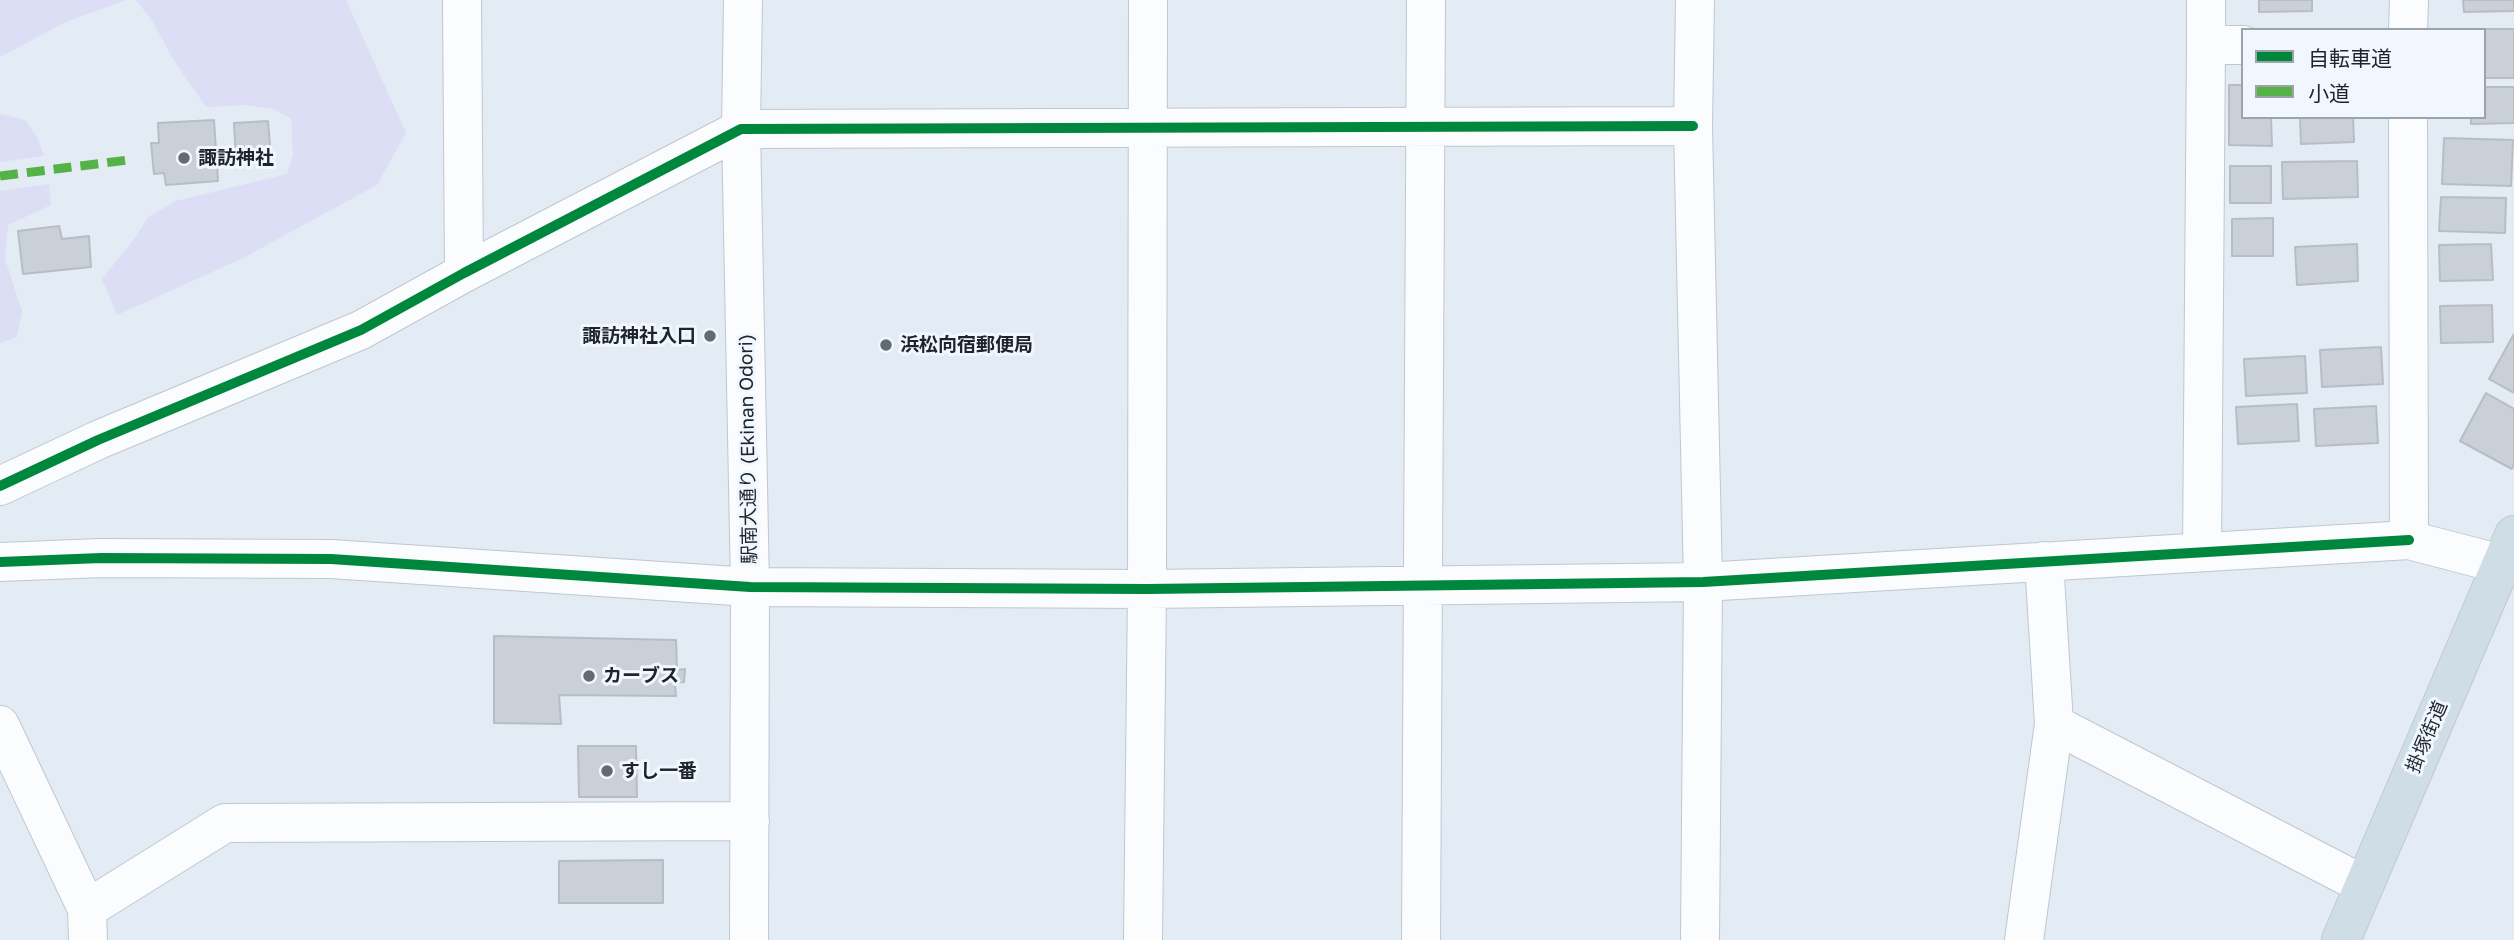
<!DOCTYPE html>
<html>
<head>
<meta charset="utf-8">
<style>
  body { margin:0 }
  #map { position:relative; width:2514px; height:940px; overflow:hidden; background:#e3ebf4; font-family:"Golos Text","Noto Sans JP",sans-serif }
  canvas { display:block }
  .legend { position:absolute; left:2241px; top:28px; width:245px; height:91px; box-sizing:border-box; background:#f1f7fe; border:2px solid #9da3a9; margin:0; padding:9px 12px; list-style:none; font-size:21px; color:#1e242a }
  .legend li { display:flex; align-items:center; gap:14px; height:35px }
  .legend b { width:35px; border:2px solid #9da3a9 }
</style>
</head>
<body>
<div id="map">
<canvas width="2514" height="940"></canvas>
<ul class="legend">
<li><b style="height:9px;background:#00873e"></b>自転車道</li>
<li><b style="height:9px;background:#55b246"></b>小道</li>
</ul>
</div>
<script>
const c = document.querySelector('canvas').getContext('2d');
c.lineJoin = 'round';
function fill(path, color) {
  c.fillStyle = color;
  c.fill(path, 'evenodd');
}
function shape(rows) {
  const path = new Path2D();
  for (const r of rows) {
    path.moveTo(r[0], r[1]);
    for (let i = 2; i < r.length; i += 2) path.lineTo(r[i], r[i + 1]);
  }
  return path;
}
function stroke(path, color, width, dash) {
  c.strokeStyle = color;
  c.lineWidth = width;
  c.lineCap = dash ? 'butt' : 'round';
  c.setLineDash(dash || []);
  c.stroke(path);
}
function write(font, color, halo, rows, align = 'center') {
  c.font = font + ' "Golos Text","Noto Sans JP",sans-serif';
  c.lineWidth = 6;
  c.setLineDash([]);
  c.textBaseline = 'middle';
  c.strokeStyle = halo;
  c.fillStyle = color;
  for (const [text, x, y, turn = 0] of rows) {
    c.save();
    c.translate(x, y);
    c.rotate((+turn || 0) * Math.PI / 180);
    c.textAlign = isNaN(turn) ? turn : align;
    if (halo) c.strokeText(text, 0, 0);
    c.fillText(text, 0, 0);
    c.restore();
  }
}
fill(shape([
  [0,0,126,0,66,22,0,57],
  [136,0,346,0,406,133,377,185,241,259,117,315,102,279,136,237,148,217,176,201,287,174,293,155,291,118,273,109,246,105,206,107,173,59,153,22],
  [0,114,25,120,38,139,44,156,0,162],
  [49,184,51,205,8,225,5,259,22,311,17,337,0,343,0,191]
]), '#dcdef6');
const building = shape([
  [2259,0,2312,0,2312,11,2259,12,2259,0],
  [2463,0,2514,0,2514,11,2464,12,2463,0],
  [2449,29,2514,29,2514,78,2484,78,2484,30,2449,29],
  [2229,85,2243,85,2243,117,2271,117,2272,146,2229,145,2229,85],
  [2484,87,2514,87,2514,123,2471,124,2471,117,2484,117,2484,87],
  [2300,117,2353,117,2354,142,2301,144,2300,117],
  [214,120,218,181,166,185,164,173,154,174,151,143,159,143,158,123,214,120],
  [268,121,271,158,236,160,234,123,268,121],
  [2444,138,2513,140,2511,186,2442,184,2444,138],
  [2357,161,2358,197,2283,199,2282,162,2357,161],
  [2230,166,2271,166,2271,203,2230,203,2230,166],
  [2441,197,2506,198,2505,233,2439,231,2441,197],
  [2273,218,2273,256,2232,256,2232,219,2273,218],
  [59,226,62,239,89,236,91,267,23,274,18,231,59,226],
  [2357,244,2358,281,2297,285,2295,247,2357,244],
  [2491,244,2493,280,2440,281,2439,245,2491,244],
  [2492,305,2493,342,2441,343,2440,306,2492,305],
  [2514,334,2514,393,2489,379,2514,334],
  [2381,347,2383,384,2322,387,2320,350,2381,347],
  [2305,356,2307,393,2246,396,2244,359,2305,356],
  [2486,393,2514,409,2514,464,2512,469,2460,441,2486,393],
  [2297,404,2299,441,2238,444,2236,407,2297,404],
  [2376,406,2378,443,2316,446,2314,409,2376,406],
  [494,636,676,640,677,670,685,669,684,682,675,683,676,696,559,695,561,724,494,723,494,636],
  [578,746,636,746,637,797,579,797,578,746],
  [663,860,663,903,559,903,559,861,663,860]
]);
fill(building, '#cad0d7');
stroke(building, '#b8bdc4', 2);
const minor = shape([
  [462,0,464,273],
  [743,0,741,129,750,587,749,940],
  [1695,0,1693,126,1703,582,1700,940],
  [2408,30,2409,0],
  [2206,45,2206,0],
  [2408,117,2409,540,2501,564],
  [0,486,98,440,361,330,464,273,741,129,1693,126],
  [2202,551,2206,45,2243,45],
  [0,562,101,558,331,559,750,587,1147,589,1703,582,2409,540],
  [2054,724,2364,885],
  [0,725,87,909,88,940],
  [87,909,225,823,750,821],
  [1143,940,1147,589,1148,0],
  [1421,940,1426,0],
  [2024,940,2054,724,2044,561]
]);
const highway = shape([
  [2341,940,2514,535]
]);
stroke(minor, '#c1c7ce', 40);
stroke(highway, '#c3c8cc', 40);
stroke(minor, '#fbfcfd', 38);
stroke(highway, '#cfdee6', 38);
stroke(shape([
  [0,176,128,160]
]), '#55b246', 9, [18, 9]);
stroke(shape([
  [0,486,98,440,361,330,464,273,741,129,1693,126],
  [0,562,101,558,331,559,750,587,1147,589,1703,582,2409,540]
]), '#00873e', 10);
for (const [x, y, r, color] of [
  [184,158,7,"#636a71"],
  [710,336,7,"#636a71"],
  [886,345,7,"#636a71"],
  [589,676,7,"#636a71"],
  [607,771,7,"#636a71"]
]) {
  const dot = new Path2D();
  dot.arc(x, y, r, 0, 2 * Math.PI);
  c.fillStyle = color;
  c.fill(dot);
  stroke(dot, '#f1f7fe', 2.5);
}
write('bold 19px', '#1e242a', '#f1f7fe', [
  ["諏訪神社",198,158],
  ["諏訪神社入口",696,336,"right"],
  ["浜松向宿郵便局",900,345],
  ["カーブス",603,676],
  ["すし一番",621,771]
], 'left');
write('19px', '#1e242a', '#f1f7fe', [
  ["駅南大通り (Ekinan Odori)",748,449,-91],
  ["掛塚街道",2427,737,-67]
]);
</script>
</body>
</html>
